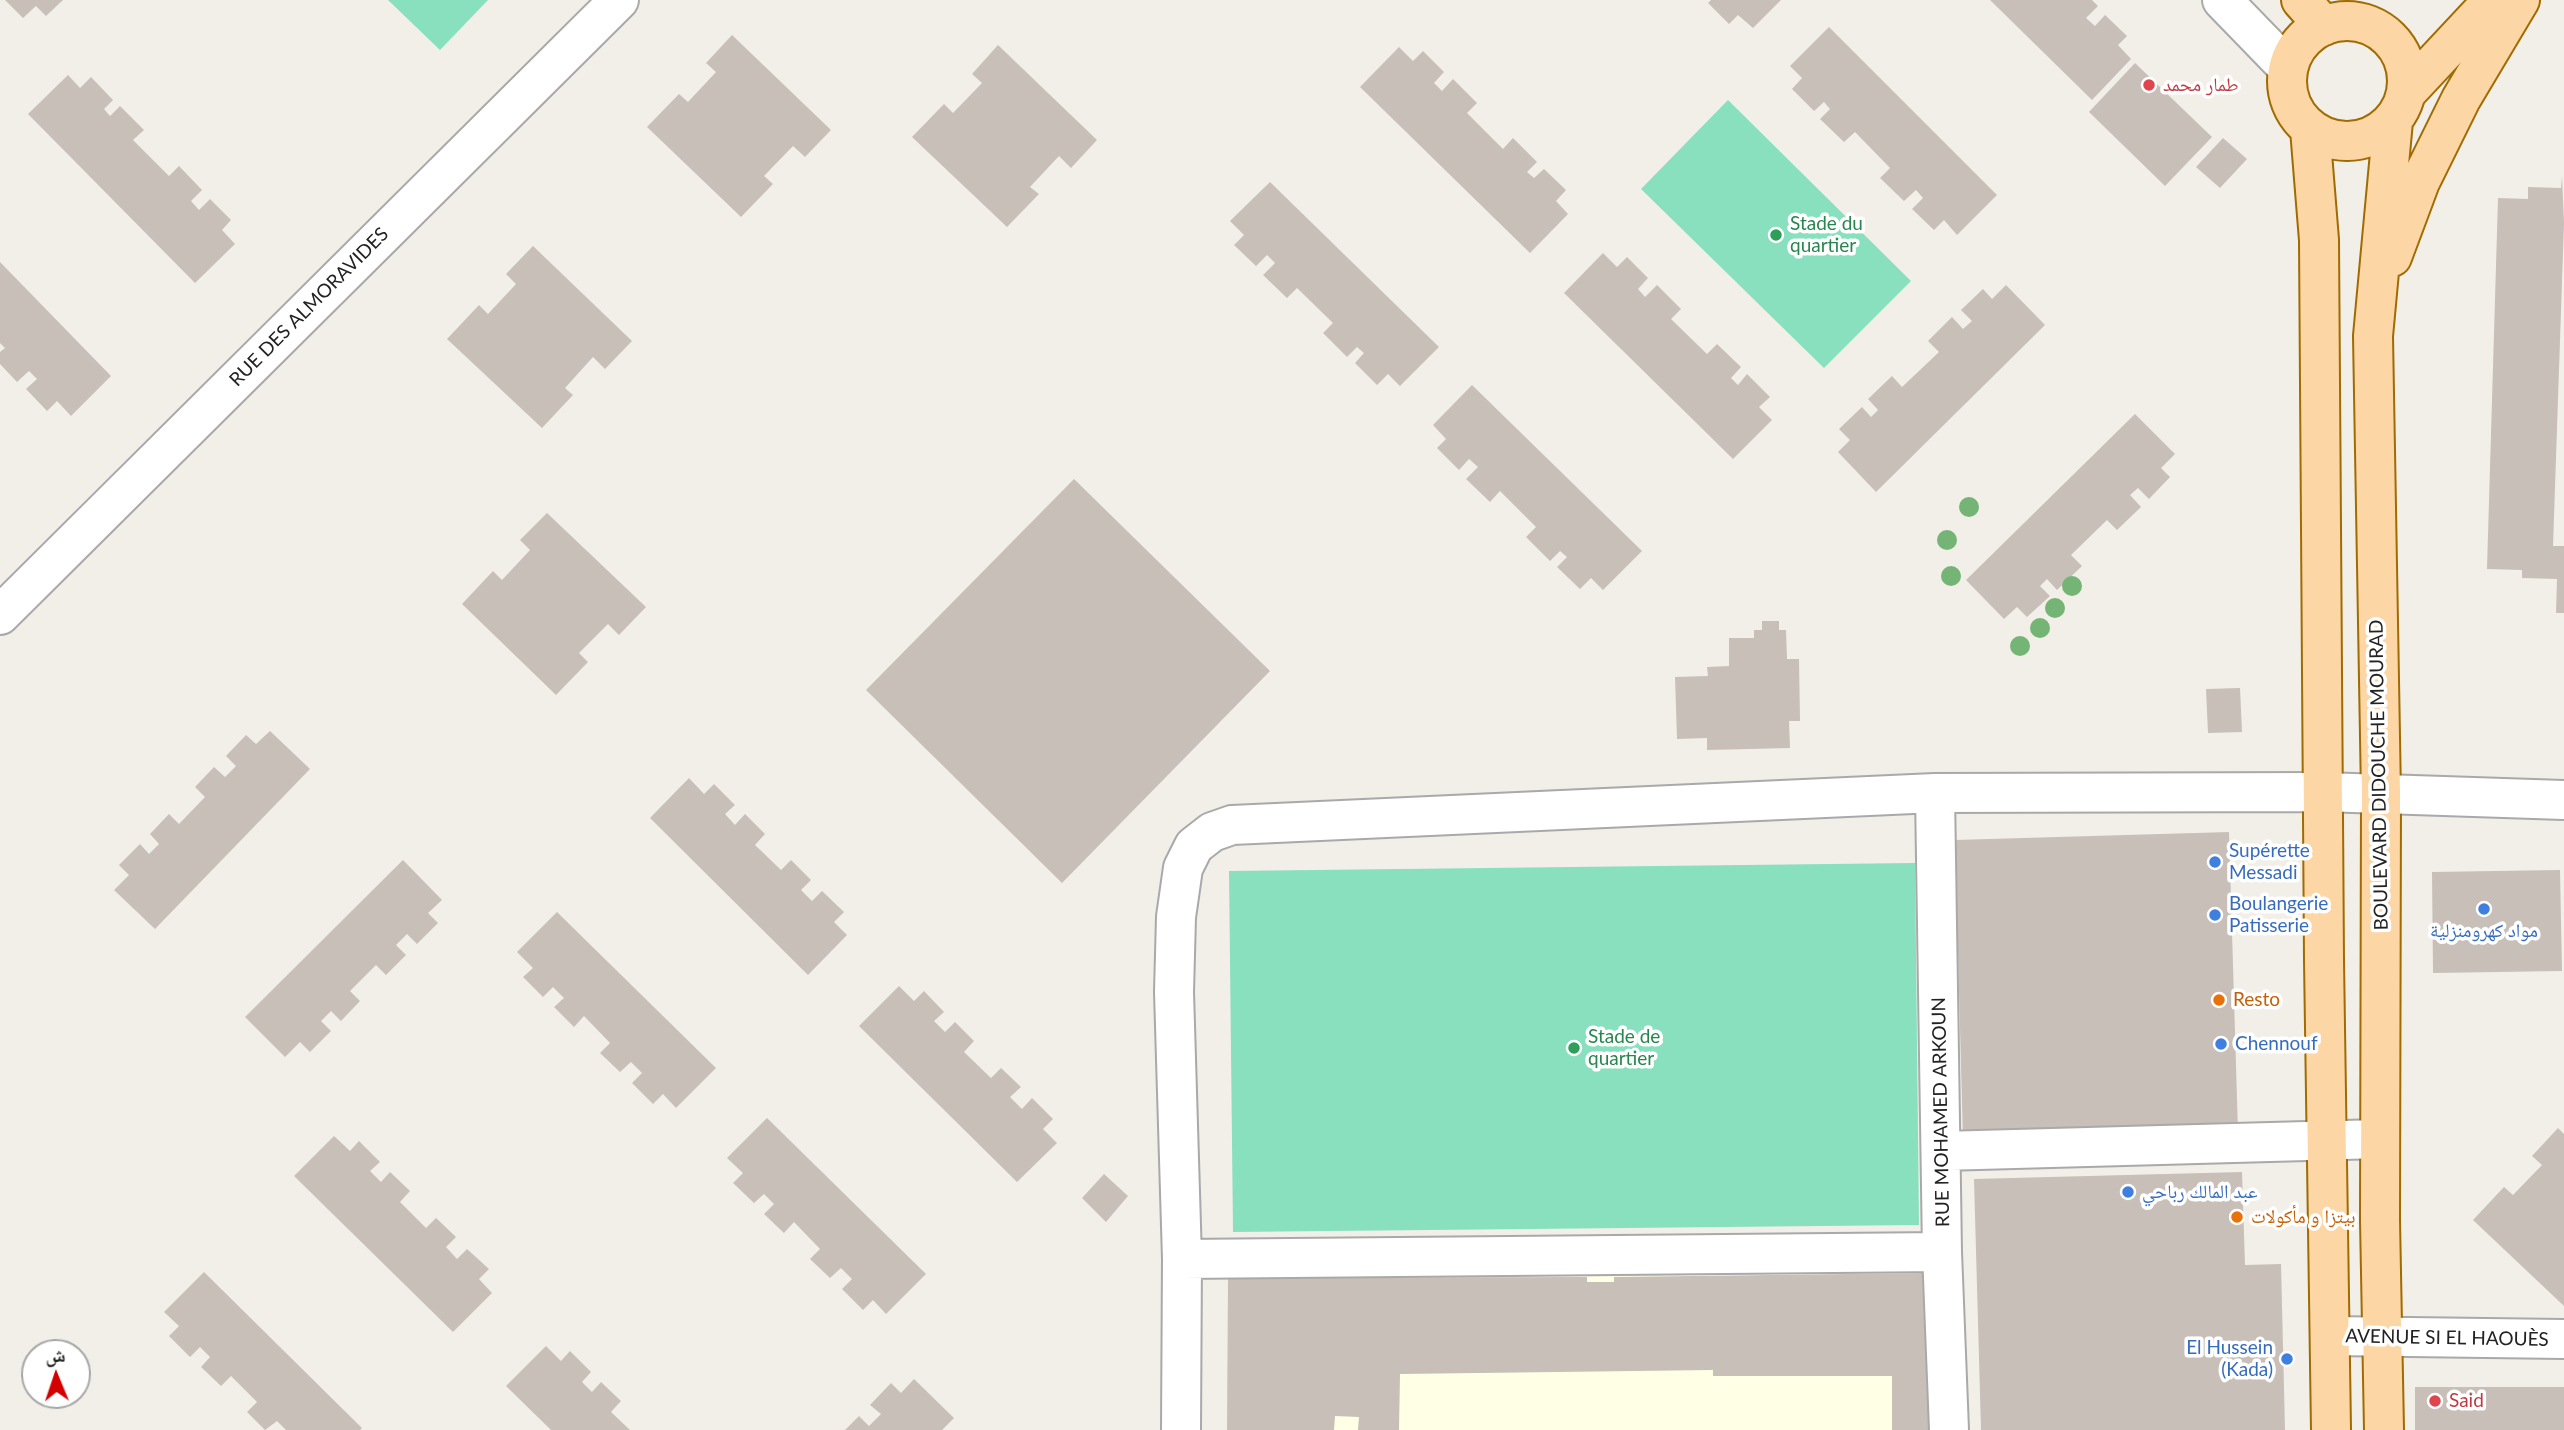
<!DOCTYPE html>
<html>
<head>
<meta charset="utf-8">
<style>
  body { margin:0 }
  #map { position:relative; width:2564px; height:1430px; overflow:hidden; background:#f2efe9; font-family:Lato,"Noto Naskh Arabic",sans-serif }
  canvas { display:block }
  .north { position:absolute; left:21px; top:1339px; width:70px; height:70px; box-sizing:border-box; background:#fff; border:2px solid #a7a7a7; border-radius:50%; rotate:358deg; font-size:19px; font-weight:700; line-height:28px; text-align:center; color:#222 }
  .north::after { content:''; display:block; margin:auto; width:24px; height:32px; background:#d40000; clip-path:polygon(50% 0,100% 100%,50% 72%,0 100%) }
</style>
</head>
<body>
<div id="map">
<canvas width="2564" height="1430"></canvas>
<div class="north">ش</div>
</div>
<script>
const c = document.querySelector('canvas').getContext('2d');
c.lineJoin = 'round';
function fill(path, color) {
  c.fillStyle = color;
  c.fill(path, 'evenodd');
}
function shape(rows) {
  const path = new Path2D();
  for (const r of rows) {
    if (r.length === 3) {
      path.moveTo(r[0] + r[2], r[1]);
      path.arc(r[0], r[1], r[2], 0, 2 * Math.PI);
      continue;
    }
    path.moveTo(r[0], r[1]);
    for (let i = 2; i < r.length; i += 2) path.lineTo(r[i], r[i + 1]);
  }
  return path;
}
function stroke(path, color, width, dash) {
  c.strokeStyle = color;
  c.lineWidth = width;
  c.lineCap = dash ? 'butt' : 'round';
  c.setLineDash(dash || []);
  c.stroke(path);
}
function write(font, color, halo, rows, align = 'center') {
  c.font = font + ' Lato,"Noto Naskh Arabic",sans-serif';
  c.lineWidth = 7;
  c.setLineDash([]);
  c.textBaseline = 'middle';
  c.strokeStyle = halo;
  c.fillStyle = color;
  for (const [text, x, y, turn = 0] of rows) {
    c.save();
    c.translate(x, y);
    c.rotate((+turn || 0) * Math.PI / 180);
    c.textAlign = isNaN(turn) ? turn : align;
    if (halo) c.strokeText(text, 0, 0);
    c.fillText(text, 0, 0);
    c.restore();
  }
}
fill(shape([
  [1928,1273,1929,1430,1227,1430,1524,1277]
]), '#ffffe5');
fill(shape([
  [388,0,488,0,440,50],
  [1728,100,1911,281,1824,368,1641,189],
  [1915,863,1919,1225,1233,1232,1229,871]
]), '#88e0be');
fill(shape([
  [5,0,63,0,46,16,36,6,23,18],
  [1711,0,1781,0,1753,28,1738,15,1729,24,1708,3],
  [1990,0,2092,0,2098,6,2086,18,2095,26,2105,15,2127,36,2118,45,2131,59,2092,100],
  [1829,27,1997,195,1957,235,1944,220,1934,230,1912,209,1923,198,1916,190,1904,201,1880,178,1890,168,1855,132,1844,142,1820,119,1830,109,1824,102,1814,111,1792,89,1802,78,1790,66],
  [732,35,831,130,805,157,793,146,764,176,773,184,741,217,647,127,679,94,688,102,716,72,706,63],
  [998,45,1097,140,1071,168,1059,156,1030,187,1039,194,1007,227,912,137,944,104,953,113,982,83,972,74],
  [1399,47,1413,61,1423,51,1444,72,1434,83,1442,91,1453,79,1477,103,1467,113,1503,149,1513,138,1537,162,1527,172,1534,178,1544,169,1566,190,1556,201,1568,214,1530,253,1360,87],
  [2135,63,2212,137,2165,186,2089,112],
  [68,75,80,88,91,77,113,100,104,109,110,116,120,106,144,130,133,140,169,176,179,166,202,190,191,201,199,210,210,199,231,220,222,230,235,244,195,283,28,114],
  [2223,138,2247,159,2220,188,2196,167],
  [2562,176,2564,223,2553,546,2564,546,2564,613,2556,613,2557,579,2522,578,2522,570,2487,569,2498,198,2528,199,2528,187,2561,188],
  [1270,182,1439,347,1400,386,1388,374,1377,385,1355,363,1364,353,1357,347,1347,357,1323,333,1333,323,1297,288,1287,298,1263,275,1275,263,1267,255,1256,266,1234,245,1244,235,1230,221],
  [533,246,632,341,605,369,593,357,565,388,573,395,542,428,447,339,479,305,488,314,516,284,506,274],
  [1603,253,1617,267,1627,257,1648,278,1638,289,1645,297,1657,285,1681,309,1671,319,1707,354,1717,344,1741,367,1731,378,1738,385,1747,374,1770,397,1759,407,1772,420,1733,459,1564,293],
  [0,262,111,376,71,416,57,401,47,411,26,389,37,379,29,371,17,382,0,364,0,352,5,348,0,343],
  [2006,285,2045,325,1876,492,1838,452,1850,440,1839,429,1862,407,1871,417,1878,410,1868,399,1892,376,1902,387,1939,352,1928,341,1952,317,1963,329,1972,321,1961,310,1983,289,1992,299],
  [1472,385,1642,551,1603,590,1591,578,1580,589,1557,567,1567,557,1560,551,1550,561,1526,537,1536,527,1500,491,1490,502,1466,479,1478,467,1469,459,1459,470,1437,448,1446,439,1433,425],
  [2135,414,2175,454,2161,468,2170,477,2149,499,2138,488,2130,495,2141,507,2117,530,2107,520,2071,555,2082,566,2057,590,2047,579,2040,586,2050,596,2027,617,2017,607,2004,619,1966,580],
  [1074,479,1270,671,1062,883,866,690],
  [547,513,646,607,619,635,608,624,579,653,588,662,556,695,462,604,493,571,502,580,530,550,520,540],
  [1762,621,1779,621,1779,630,1786,630,1787,659,1799,659,1800,721,1789,721,1790,748,1707,750,1707,738,1677,739,1675,677,1708,676,1707,667,1729,666,1729,638,1754,638,1754,630,1762,630],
  [2240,688,2242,732,2208,733,2206,689],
  [270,731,310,769,155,929,114,890,129,875,119,865,140,844,149,854,159,844,150,834,169,814,179,824,205,797,195,787,214,767,225,777,236,766,226,756,246,735,256,744],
  [689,778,704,794,714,784,735,805,725,814,735,825,745,814,765,834,755,845,781,870,791,860,811,880,801,890,812,901,822,891,844,912,834,922,847,935,808,975,650,818],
  [2229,832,2238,1132,1963,1140,1955,840],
  [403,860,442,900,428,913,438,923,417,944,407,934,396,945,406,955,386,975,376,965,350,991,360,1001,341,1021,331,1011,321,1021,331,1031,310,1052,300,1042,285,1057,245,1017],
  [2560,870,2562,971,2433,973,2432,872],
  [557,912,716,1068,676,1108,663,1094,653,1104,632,1083,642,1073,631,1062,620,1072,600,1053,610,1043,584,1016,574,1027,554,1007,564,998,553,987,543,997,523,977,533,968,517,952],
  [899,986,914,1001,924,991,944,1012,934,1021,945,1032,955,1022,974,1041,964,1052,991,1078,1001,1068,1021,1087,1010,1097,1022,1109,1032,1098,1053,1119,1043,1129,1057,1143,1017,1182,859,1026],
  [767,1118,926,1274,886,1314,873,1300,863,1310,842,1289,852,1279,841,1268,830,1278,810,1259,820,1249,794,1222,784,1233,764,1214,774,1204,764,1194,754,1203,733,1183,743,1173,727,1158],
  [2558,1128,2564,1134,2564,1306,2473,1220,2504,1187,2513,1195,2542,1165,2532,1156],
  [334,1136,350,1151,359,1141,380,1162,370,1171,381,1182,390,1172,410,1191,400,1202,426,1228,436,1218,456,1237,446,1247,457,1259,467,1249,489,1269,479,1279,492,1293,453,1332,294,1176],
  [2242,1172,2245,1265,2281,1264,2285,1430,1981,1430,1974,1179],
  [1104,1174,1128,1196,1106,1222,1082,1198],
  [204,1272,362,1428,360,1430,286,1430,277,1421,265,1430,247,1412,257,1402,231,1376,221,1386,201,1367,210,1357,200,1347,190,1357,169,1336,179,1326,164,1312],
  [1928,1273,1929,1430,1892,1430,1892,1376,1713,1376,1713,1370,1400,1374,1399,1430,1358,1430,1359,1417,1335,1416,1334,1430,1227,1430,1228,1278,1587,1277,1587,1282,1614,1282,1614,1277],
  [546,1346,561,1361,570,1351,591,1372,582,1382,592,1392,601,1382,621,1401,611,1412,630,1430,551,1430,506,1386],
  [914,1379,954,1418,942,1430,845,1430,859,1416,869,1426,881,1414,870,1405,891,1383,901,1393],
  [2415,1387,2564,1387,2564,1430,2415,1430]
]), '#c7bfb8');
const minor = shape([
  [2222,0,2288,68],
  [0,615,619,0],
  [1935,793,1942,1252,1949,1430],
  [1942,1151,2380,1139],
  [1182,1259,1942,1252],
  [2330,1336,2564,1339],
  [1181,1430,1182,1259,1174,992,1176,917,1183,868,1194,846,1212,832,1232,825,1935,793,2323,792,2564,800]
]);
const major = shape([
  [2301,0,2324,26],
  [2347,81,60],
  [2406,93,2493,0],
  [2310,129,2319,240,2324,960,2331,1430],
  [2392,257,2420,182,2461,99,2520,0],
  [2384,1430,2380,1220,2381,794,2373,336,2393,121]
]);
stroke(minor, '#a9a9a9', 42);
stroke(major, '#a06b00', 42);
stroke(minor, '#fff', 38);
stroke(major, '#fcd6a4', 38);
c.fillStyle = '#74b475';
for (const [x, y] of [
  [1969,507],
  [1947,540],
  [1951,576],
  [2072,586],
  [2055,608],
  [2040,628],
  [2020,646]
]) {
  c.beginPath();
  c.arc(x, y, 10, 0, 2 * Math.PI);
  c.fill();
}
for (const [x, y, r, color] of [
  [2149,85,7,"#e0444e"],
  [1776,235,7,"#2e9e5b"],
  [2215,862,7,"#3f7fe0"],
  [2484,909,7,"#3f7fe0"],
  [2215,915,7,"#3f7fe0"],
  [2219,1000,7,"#e8710a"],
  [2221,1044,7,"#3f7fe0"],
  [1574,1048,7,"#2e9e5b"],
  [2128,1192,7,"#3f7fe0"],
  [2237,1217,7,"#e8710a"],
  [2287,1359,7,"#3f7fe0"],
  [2435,1401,7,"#e0444e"]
]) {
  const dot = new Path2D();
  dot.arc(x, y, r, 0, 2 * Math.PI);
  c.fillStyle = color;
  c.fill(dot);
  stroke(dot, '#fff', 2.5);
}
write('19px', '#be3a42', '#fff', [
  ["طمار محمد",2163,85],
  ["Said",2449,1401]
], 'left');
write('19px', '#27864d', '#fff', [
  ["Stade du",1790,224],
  ["quartier",1790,246],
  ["Stade de",1588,1037],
  ["quartier",1588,1059]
], 'left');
write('19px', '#222', '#fff', [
  ["RUE DES ALMORAVIDES",309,307,-45],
  ["BOULEVARD DIDOUCHE MOURAD",2379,775,-91],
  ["RUE MOHAMED ARKOUN",1941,1112,-91],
  ["AVENUE SI EL HAOUÈS",2447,1338,1]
]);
write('19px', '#366cbe', '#fff', [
  ["Supérette",2229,851],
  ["Messadi",2229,873],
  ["Boulangerie",2229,904],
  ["Patisserie",2229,926],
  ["مواد كهرومنزلية",2484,931,"center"],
  ["Chennouf",2235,1044],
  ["عبد المالك رباحي",2142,1192],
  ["El Hussein",2273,1348,"right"],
  ["(Kada)",2273,1370,"right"]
], 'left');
write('19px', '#c56008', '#fff', [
  ["Resto",2233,1000],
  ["بيتزا و مأكولات",2251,1217]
], 'left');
</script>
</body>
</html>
